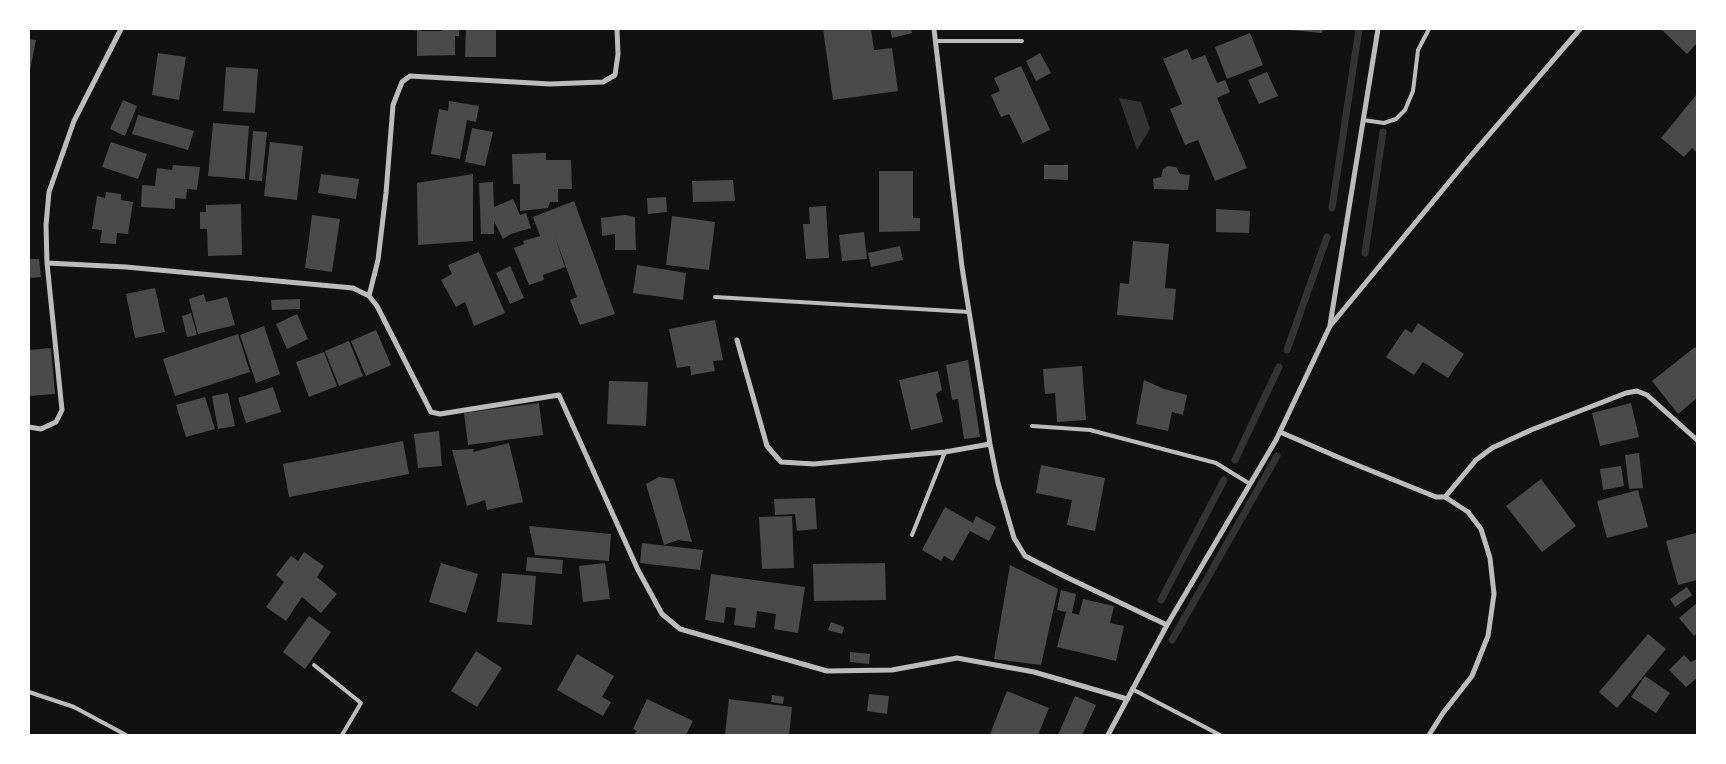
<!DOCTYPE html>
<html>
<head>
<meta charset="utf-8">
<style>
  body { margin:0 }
  #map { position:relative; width:1726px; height:764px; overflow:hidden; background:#111; font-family:"Zilla Slab",serif }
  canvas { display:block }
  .frame { position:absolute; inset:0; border:30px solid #fff; pointer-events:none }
</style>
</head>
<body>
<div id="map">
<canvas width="1726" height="764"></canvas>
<div class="frame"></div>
</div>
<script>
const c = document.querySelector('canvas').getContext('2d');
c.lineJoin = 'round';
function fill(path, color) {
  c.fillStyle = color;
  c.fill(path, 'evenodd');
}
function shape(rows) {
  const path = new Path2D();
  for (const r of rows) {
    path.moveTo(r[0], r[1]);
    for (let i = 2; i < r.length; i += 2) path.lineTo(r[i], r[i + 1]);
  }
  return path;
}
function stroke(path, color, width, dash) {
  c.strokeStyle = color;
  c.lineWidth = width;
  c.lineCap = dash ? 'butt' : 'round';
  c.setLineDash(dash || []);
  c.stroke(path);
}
fill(shape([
  [1119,98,1141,102,1150,129,1137,150]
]), '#333');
stroke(shape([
  [1332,208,1359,29],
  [1365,253,1383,132],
  [1287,350,1327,237],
  [1235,460,1279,367],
  [1161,600,1224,480],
  [1172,640,1277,456]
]), '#333', 7);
fill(shape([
  [414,29,421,29,421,31,442,31,442,29,459,29,459,36,455,36,455,55,417,56,417,30,414,31],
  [466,29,496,29,496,57,465,57],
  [823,29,871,29,874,50,892,48,898,91,833,100],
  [890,29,911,29,912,33,892,38],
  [1291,29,1323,29,1322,33,1291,30],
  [1661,29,1697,29,1697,43,1687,54],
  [1250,33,1263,65,1227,79,1215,47],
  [29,39,36,40,30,70,29,70],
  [1187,49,1192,60,1205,55,1217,83,1225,80,1230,92,1217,98,1247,168,1215,181,1198,140,1185,145,1170,109,1182,104,1163,59],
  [158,53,186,57,179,100,152,95],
  [1040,53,1051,73,1036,81,1026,61],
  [1021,66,1050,130,1023,143,1009,114,1001,117,991,95,1000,91,994,78],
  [226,67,258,69,255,113,223,111],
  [1267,72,1278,96,1259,104,1248,80],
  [1697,94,1697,153,1692,148,1684,157,1661,138],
  [123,100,137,106,125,136,110,129],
  [449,101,479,106,476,122,467,120,460,159,431,154,439,109,448,111],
  [138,115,194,131,188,150,132,134],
  [213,123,249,126,245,179,208,176],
  [472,128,493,132,485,166,465,162],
  [253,131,267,132,262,181,249,180],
  [111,142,147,154,138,179,102,167],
  [270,142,303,146,297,200,264,196],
  [546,153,546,160,571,160,572,189,558,189,558,202,550,202,548,208,520,211,520,184,513,184,512,154],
  [173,165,200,167,197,190,187,189,186,199,175,198,175,209,141,207,142,185,155,186,157,168,172,170],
  [1044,165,1068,165,1068,180,1044,179],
  [1168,166,1176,167,1180,174,1190,175,1188,190,1154,189,1153,179,1161,177,1163,169],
  [879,171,913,171,913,218,920,218,920,231,879,232],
  [321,174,359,179,356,199,318,193],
  [473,174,473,241,418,245,417,183],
  [733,180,735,201,693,202,692,181],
  [493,182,494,207,513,199,520,215,526,213,531,228,511,234,503,239,494,221,494,234,481,234,479,183],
  [106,192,121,194,121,200,133,202,128,234,117,233,116,244,100,243,102,230,92,229,97,196,105,198],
  [666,197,667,212,648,214,647,198],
  [574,201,615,314,580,325,570,300,577,297,555,237,565,267,543,275,544,280,529,285,514,248,524,244,523,241,540,236,533,217],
  [241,204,242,255,208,256,207,229,200,229,200,212,206,212,206,205],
  [826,206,829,258,806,259,803,224,810,224,809,207],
  [1216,209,1250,211,1249,233,1216,232],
  [312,215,340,219,332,272,305,268],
  [625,215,635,217,636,250,615,250,615,234,602,236,601,218],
  [672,216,715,222,709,270,666,265],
  [864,232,867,259,842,261,839,235],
  [1133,241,1169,244,1165,288,1176,289,1173,320,1117,315,1120,283,1129,284],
  [900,246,903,260,871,267,868,253],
  [479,252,505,313,474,326,465,302,456,307,441,280,452,274,448,265],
  [29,259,39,259,41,277,29,278],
  [637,265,686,273,683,300,633,293],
  [510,266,524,298,510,304,496,273],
  [155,288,165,332,135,338,126,294],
  [204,294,206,302,227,297,235,325,198,334,189,299],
  [300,299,300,309,272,310,271,300],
  [191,313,197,335,187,337,182,316],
  [297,314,308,339,287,349,276,324],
  [715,320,723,360,713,361,715,371,691,375,690,366,677,368,669,329],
  [1418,323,1464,354,1448,378,1423,362,1414,375,1386,357,1405,329,1412,333],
  [264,326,280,374,256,383,240,335],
  [376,330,391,365,366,376,351,341],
  [238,334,250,372,175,396,163,359],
  [349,341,363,376,339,386,325,351],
  [1695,347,1697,350,1697,398,1678,414,1652,381],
  [51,348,55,394,29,396,29,350],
  [324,352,337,386,309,397,296,362],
  [968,360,980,437,964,439,958,399,952,400,946,365],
  [1082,366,1086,420,1057,422,1055,393,1045,394,1043,369],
  [938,371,942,390,936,394,943,422,911,430,899,380],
  [1144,380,1164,389,1187,395,1183,415,1172,412,1168,431,1136,424],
  [609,381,648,382,646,426,607,424],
  [273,387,281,412,246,423,238,398],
  [228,393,235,426,218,429,212,396],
  [205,397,215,429,186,437,176,405],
  [539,403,543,435,468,445,464,413],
  [1631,403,1639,437,1600,446,1592,413],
  [439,431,442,466,418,468,414,434],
  [403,441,409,474,289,497,283,464],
  [509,443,523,502,487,510,485,500,467,506,452,450,474,449,473,452],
  [1639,453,1643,488,1629,489,1625,455],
  [1041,465,1105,478,1095,531,1067,525,1072,500,1036,493],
  [1621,466,1624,486,1603,490,1600,469],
  [659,477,674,479,692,542,678,540,664,545,646,484],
  [1541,479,1576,526,1542,552,1506,506],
  [1638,490,1648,527,1607,538,1597,501],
  [815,498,817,529,797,531,795,514,775,515,774,499],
  [945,507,973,523,976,516,996,527,989,541,970,531,953,561,944,556,941,561,922,550],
  [792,516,794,568,762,569,759,517],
  [529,526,611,534,609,561,535,555],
  [1696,533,1697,580,1678,585,1666,541],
  [642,543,703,550,700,570,640,563],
  [304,552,324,566,317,577,337,594,321,613,302,597,286,621,266,607,284,582,276,575,291,556,298,561],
  [527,557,563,560,562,574,526,571],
  [441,563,478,574,466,613,429,602],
  [605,563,610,599,583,602,579,566],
  [885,563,886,600,814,601,813,564],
  [1010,565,1058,589,1041,665,994,659],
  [502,573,536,576,532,625,497,622],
  [711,574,805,587,798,633,774,629,776,614,757,611,755,628,734,625,736,608,726,607,724,623,705,620],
  [1687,587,1692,595,1675,607,1670,599],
  [1061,590,1076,594,1072,613,1079,615,1083,599,1114,606,1110,623,1124,626,1116,661,1057,647,1066,612,1057,610],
  [1697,603,1697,633,1694,636,1679,618],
  [309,616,331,632,305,669,283,652],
  [831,622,844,627,842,634,828,630],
  [1648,634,1666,649,1617,708,1599,692],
  [476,651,502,668,477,707,451,691],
  [850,652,870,654,869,664,850,662],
  [577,654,614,676,602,697,611,702,603,716,557,690],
  [1684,655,1691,662,1697,659,1697,678,1686,687,1669,670],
  [1645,676,1670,693,1656,713,1631,697],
  [1007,691,1049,708,1038,735,994,735,990,734],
  [869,694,889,696,887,714,867,711],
  [772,695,784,697,783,704,771,702],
  [1075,696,1096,705,1082,735,1058,735],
  [647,699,693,721,686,735,634,735,637,731,633,729],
  [729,699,792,707,789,735,725,735]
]), '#4a4a4a');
stroke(shape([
  [936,41,1022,41],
  [1363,120,1384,123,1396,119,1405,110,1413,91,1418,50,1429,29],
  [715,297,969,312],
  [1032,426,1090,430,1216,463,1250,484],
  [912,535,945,452],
  [314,665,361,703,342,735],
  [1132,689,1220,735],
  [29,692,74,707,126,735]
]), '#bcbcbc', 4);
stroke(shape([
  [934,29,962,267,990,444,998,483,1014,538,1025,556,1066,577,1167,625],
  [47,263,126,267,353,288,369,296,377,306,431,412,440,414,559,395,638,570,662,614,680,629,827,671,892,670,957,658,1034,672,1127,699],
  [369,296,378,260,386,193,393,105,402,82,410,76,550,84,603,82,615,75,618,54,617,29],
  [1330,325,1378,29],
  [737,340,767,446,781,462,814,464,945,452,990,444],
  [29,427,41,429,56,422,62,410,47,263,46,225,49,192,74,121,121,29],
  [1280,432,1347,461,1436,497,1445,497,1476,460,1492,448,1531,430,1626,393,1637,391,1647,395,1697,440],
  [1108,735,1167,625,1276,440,1330,326,1469,158,1580,29],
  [1429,735,1443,713,1472,676,1488,636,1494,594,1490,558,1481,529,1468,512,1445,497]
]), '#bcbcbc', 5);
</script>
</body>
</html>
